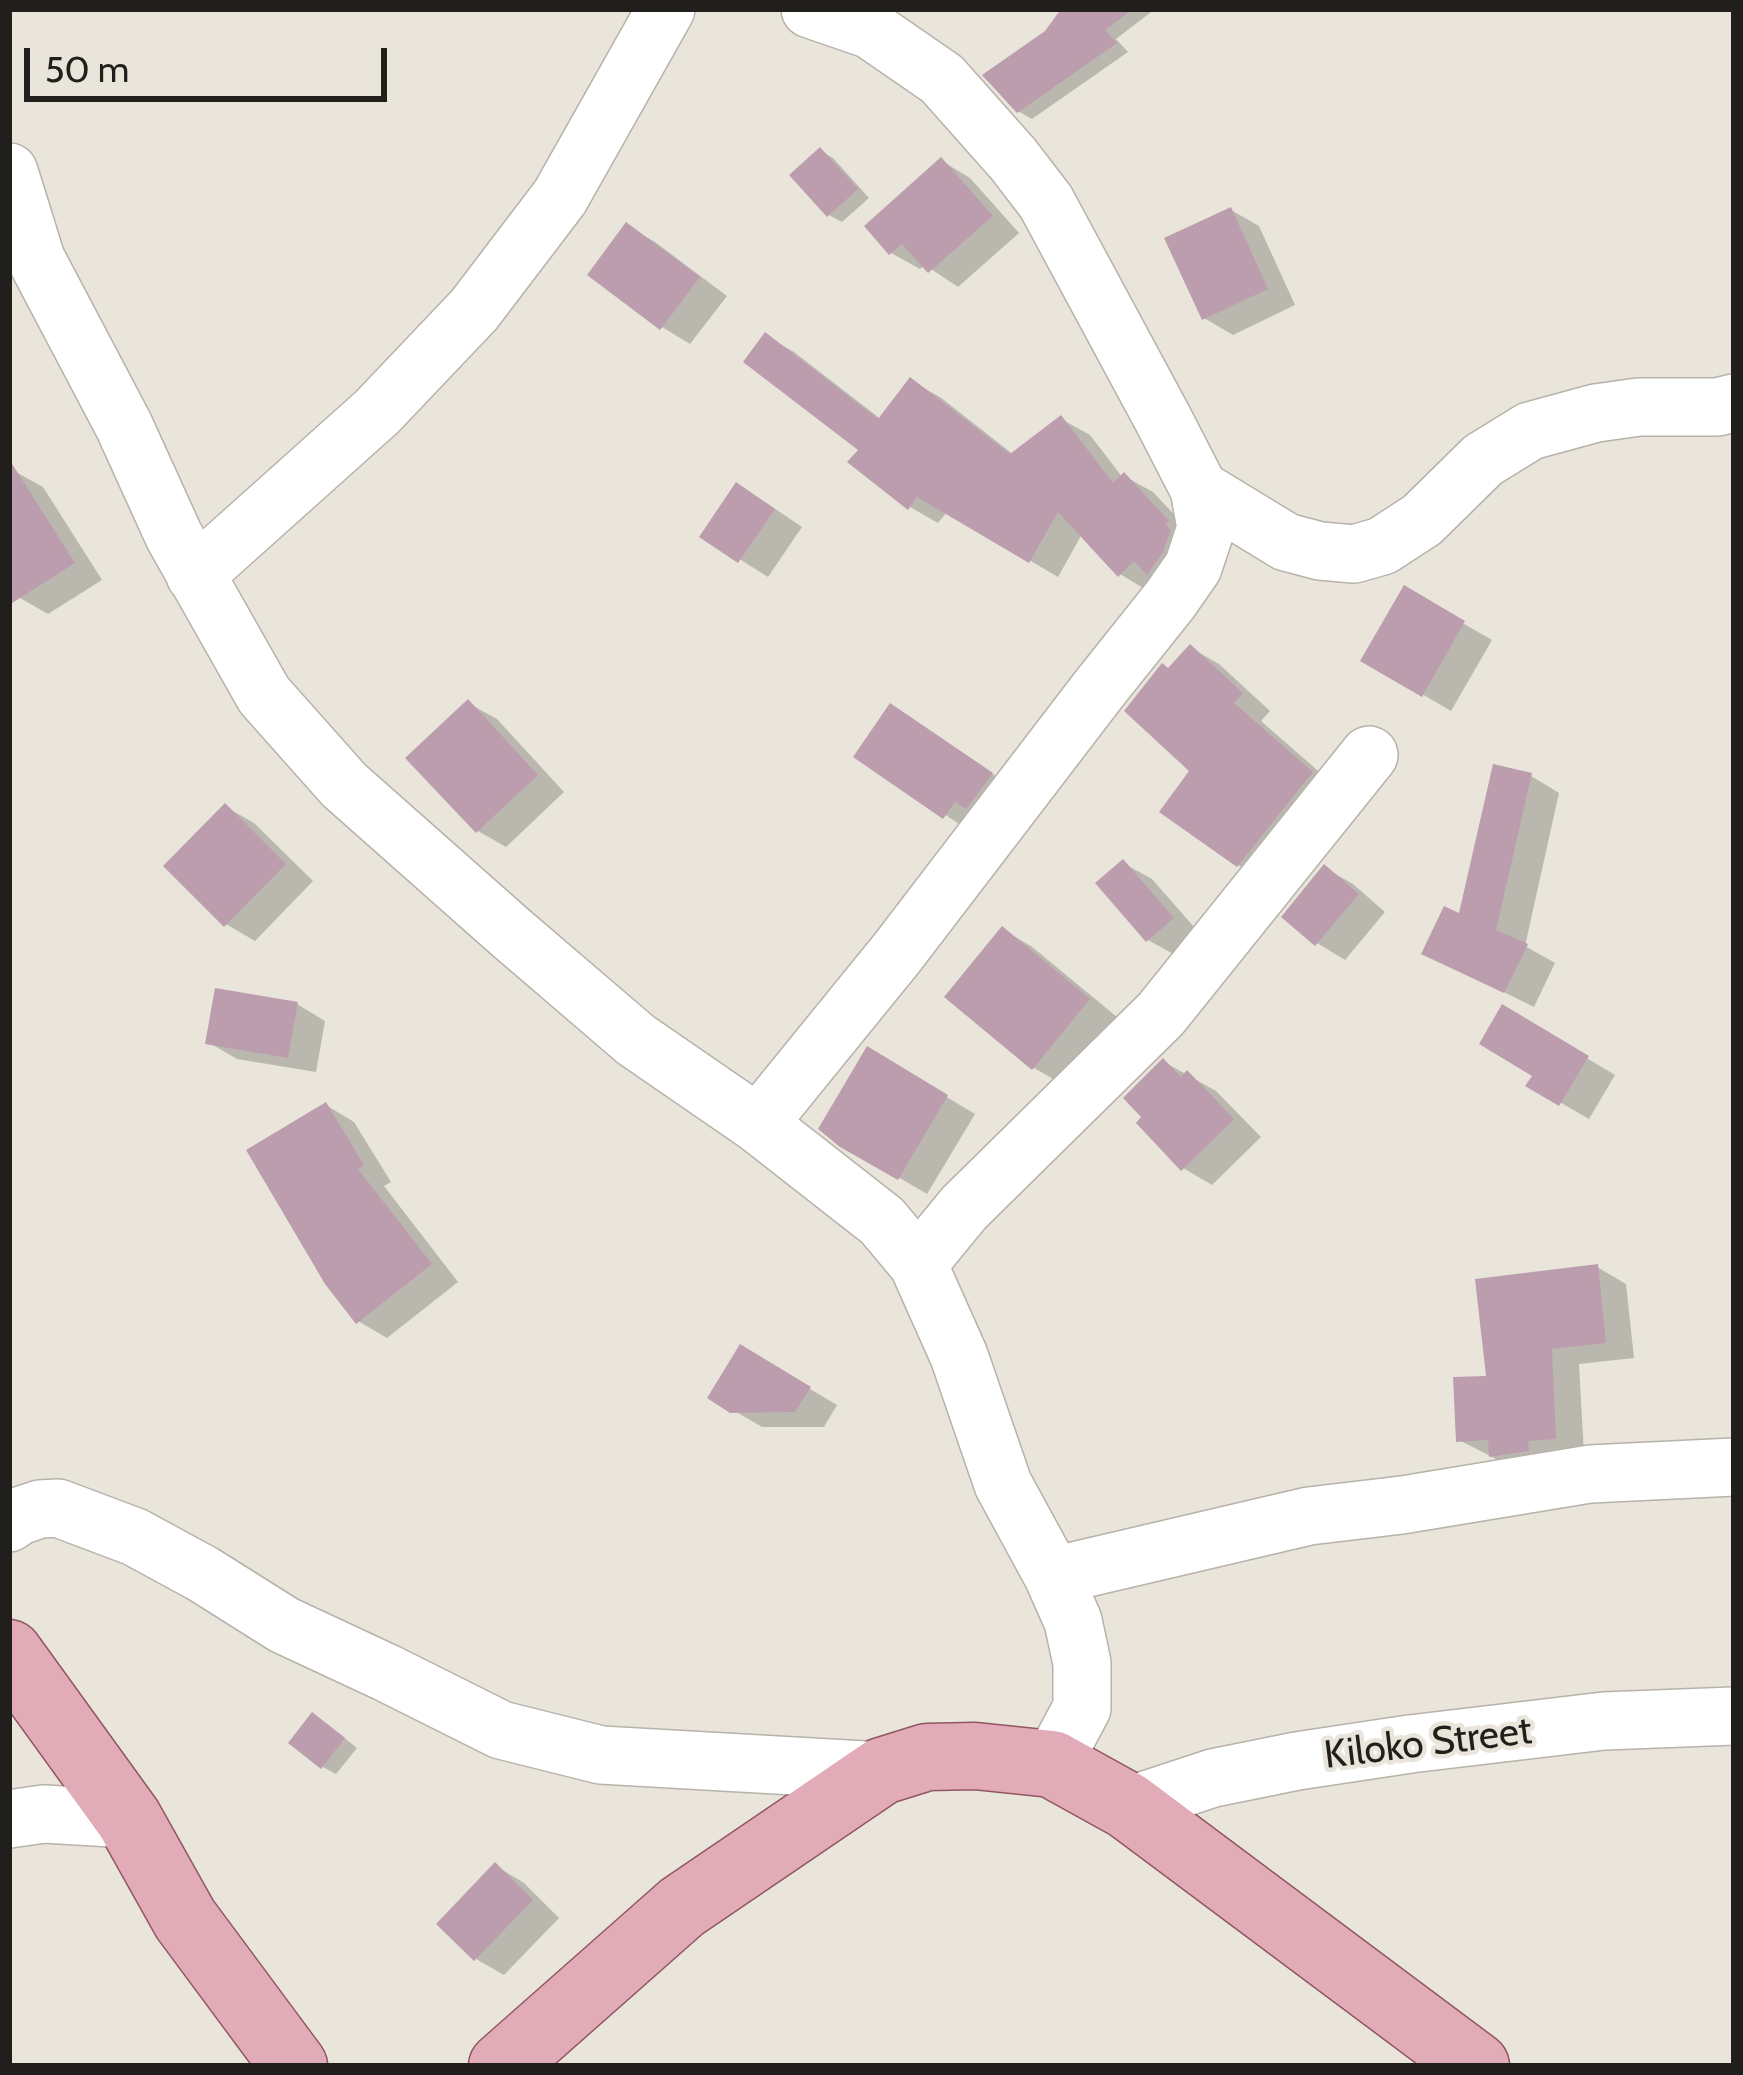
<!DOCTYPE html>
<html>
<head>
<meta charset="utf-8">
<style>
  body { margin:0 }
  #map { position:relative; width:1743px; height:2075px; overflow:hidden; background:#e9e5db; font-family:Cabin,sans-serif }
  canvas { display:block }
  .frame { position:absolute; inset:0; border:12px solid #211f1b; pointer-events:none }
  .scale { position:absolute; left:24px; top:48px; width:363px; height:54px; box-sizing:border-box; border:6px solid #211f1b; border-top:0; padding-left:15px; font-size:36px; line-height:42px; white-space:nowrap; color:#211f1b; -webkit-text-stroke:9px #e9e5db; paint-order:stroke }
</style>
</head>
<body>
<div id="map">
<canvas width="1743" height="2075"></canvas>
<div class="frame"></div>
<div class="scale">50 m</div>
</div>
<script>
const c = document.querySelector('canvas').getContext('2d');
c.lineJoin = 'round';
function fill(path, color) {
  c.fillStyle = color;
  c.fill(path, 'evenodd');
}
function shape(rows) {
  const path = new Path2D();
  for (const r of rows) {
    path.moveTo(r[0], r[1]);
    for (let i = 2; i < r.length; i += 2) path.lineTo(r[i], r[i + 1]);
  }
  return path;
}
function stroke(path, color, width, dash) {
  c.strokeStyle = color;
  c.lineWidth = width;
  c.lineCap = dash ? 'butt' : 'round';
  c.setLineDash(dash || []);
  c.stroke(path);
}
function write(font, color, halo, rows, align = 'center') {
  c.font = font + ' Cabin,sans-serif';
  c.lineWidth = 9;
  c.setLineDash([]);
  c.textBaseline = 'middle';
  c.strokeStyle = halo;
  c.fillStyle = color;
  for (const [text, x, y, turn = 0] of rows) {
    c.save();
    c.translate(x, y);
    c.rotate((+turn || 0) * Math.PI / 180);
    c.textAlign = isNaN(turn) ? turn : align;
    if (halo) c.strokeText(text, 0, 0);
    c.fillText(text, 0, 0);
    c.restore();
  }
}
fill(shape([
  [1064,9,1155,9,1116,39,1128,52,1032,119,1018,111,1047,33],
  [820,151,833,158,869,198,842,222,829,215],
  [942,161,970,178,1019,233,958,287,925,265,920,269,891,253],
  [1231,210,1259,226,1295,305,1233,335,1204,318],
  [627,226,655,242,727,296,690,344,662,327],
  [766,336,794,352,882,420,911,381,940,397,1014,455,1061,419,1090,435,1123,478,1124,476,1153,492,1196,538,1148,591,1120,574,1082,534,1058,577,947,512,938,523,910,507],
  [14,471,43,487,102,580,48,614,20,598,9,581,9,474],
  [765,502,802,527,768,577,703,536],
  [1405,590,1492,640,1451,711,1364,660],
  [1191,648,1219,664,1270,711,1261,721,1340,790,1267,881,1238,865,1193,771,1170,671],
  [468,703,497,719,564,792,506,847,478,831],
  [919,723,1019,792,973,833,857,757],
  [1531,776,1559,793,1525,946,1555,963,1534,1007,1425,953,1462,918],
  [226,807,254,823,313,881,255,941,226,924],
  [1123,863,1152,879,1201,935,1177,956,1148,940],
  [1325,868,1353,884,1385,912,1345,960,1317,943],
  [1003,930,1031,946,1117,1017,1062,1084,1034,1068],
  [297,1004,325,1021,316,1072,237,1059,208,1042],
  [1503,1008,1615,1075,1589,1119,1530,1085,1536,1075],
  [868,1050,975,1114,927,1194,842,1144],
  [1164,1062,1216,1091,1261,1137,1212,1185,1183,1168],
  [326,1105,354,1122,391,1182,384,1186,458,1282,387,1338,358,1321],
  [1597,1267,1626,1284,1634,1358,1579,1364,1584,1454,1521,1472,1459,1440,1490,1379],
  [741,1348,837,1405,824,1427,762,1427,711,1397],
  [326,1723,357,1748,336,1774,323,1767],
  [496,1866,524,1883,559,1918,504,1975,476,1959]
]), '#0003');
fill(shape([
  [1061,9,1133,9,1105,30,1117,43,1017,113,982,75,1045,31],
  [820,147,858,189,827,217,789,175],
  [941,157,993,216,928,273,902,244,889,255,864,226],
  [1231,207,1268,289,1202,320,1164,238],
  [626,222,700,277,660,330,587,275],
  [765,332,878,419,910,377,1010,454,1061,415,1113,483,1124,472,1169,521,1165,524,1171,530,1163,552,1147,575,1134,561,1118,577,1058,512,1029,563,917,497,908,510,847,462,858,450,743,362],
  [9,459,75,563,9,605],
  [736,482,775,509,738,563,699,537],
  [1404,585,1465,621,1422,697,1360,661],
  [1190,644,1243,693,1234,703,1313,772,1237,867,1159,812,1189,771,1124,711,1162,663,1168,668],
  [468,699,538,775,476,833,405,758],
  [890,703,993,773,966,809,955,802,943,819,853,757],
  [1493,764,1532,773,1496,930,1528,944,1504,993,1421,954,1444,906,1459,913],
  [225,803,286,864,224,927,163,866],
  [1123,859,1174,918,1146,942,1095,883],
  [1324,864,1359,894,1315,946,1281,917],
  [1002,926,1090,999,1032,1070,944,997],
  [215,988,298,1002,288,1058,205,1044],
  [1502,1004,1589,1056,1559,1106,1525,1086,1532,1076,1479,1044],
  [867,1046,948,1095,898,1180,840,1147,818,1129],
  [1163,1058,1181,1077,1187,1070,1234,1119,1181,1171,1136,1123,1141,1117,1123,1098],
  [326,1102,364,1165,358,1169,432,1264,356,1324,325,1284,246,1150],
  [1598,1264,1606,1343,1552,1349,1556,1439,1528,1441,1529,1451,1489,1457,1488,1440,1456,1442,1453,1377,1486,1376,1475,1279],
  [740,1344,811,1387,795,1412,730,1413,707,1398],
  [312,1712,345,1738,321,1769,288,1743],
  [495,1862,533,1900,474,1961,436,1924]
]), '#bb9dae');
const minor = shape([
  [9,172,36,259,124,426,174,536,264,695,344,785,510,932,636,1040,758,1124,882,1221,918,1264,959,1356,1003,1484,1053,1576,1073,1621,1082,1663,1082,1708,1052,1764],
  [1199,489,1286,542,1320,551,1354,554,1382,546,1422,520,1483,460,1530,431,1596,413,1639,407,1717,407,1734,403],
  [195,575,377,412,474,310,560,197,666,9],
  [758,1124,897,953,1099,689,1170,600,1193,567,1206,528,1199,489,1163,419,1046,202,1013,159,942,79,871,30,810,9],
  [918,1264,964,1208,1161,1014,1369,755],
  [9,1523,19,1516,40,1509,58,1508,135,1537,203,1574,284,1625,387,1673,501,1730,601,1755,882,1771],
  [1053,1576,1309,1516,1402,1505,1590,1474,1734,1467],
  [1128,1806,1213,1778,1297,1761,1410,1744,1604,1721,1734,1716],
  [9,1819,44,1814,129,1819]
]);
const major = shape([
  [9,1653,129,1819,185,1919,294,2066],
  [502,2066,682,1907,882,1771,927,1757,975,1756,1052,1764,1128,1806,1476,2066]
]);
stroke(minor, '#b7b2aa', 60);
stroke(major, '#915662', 69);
stroke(minor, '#fff', 57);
stroke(major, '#e1acb8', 66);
write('39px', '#211f1b', '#e9e5db', [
  ["Kiloko Street",1428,1744,-7]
]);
</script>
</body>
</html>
